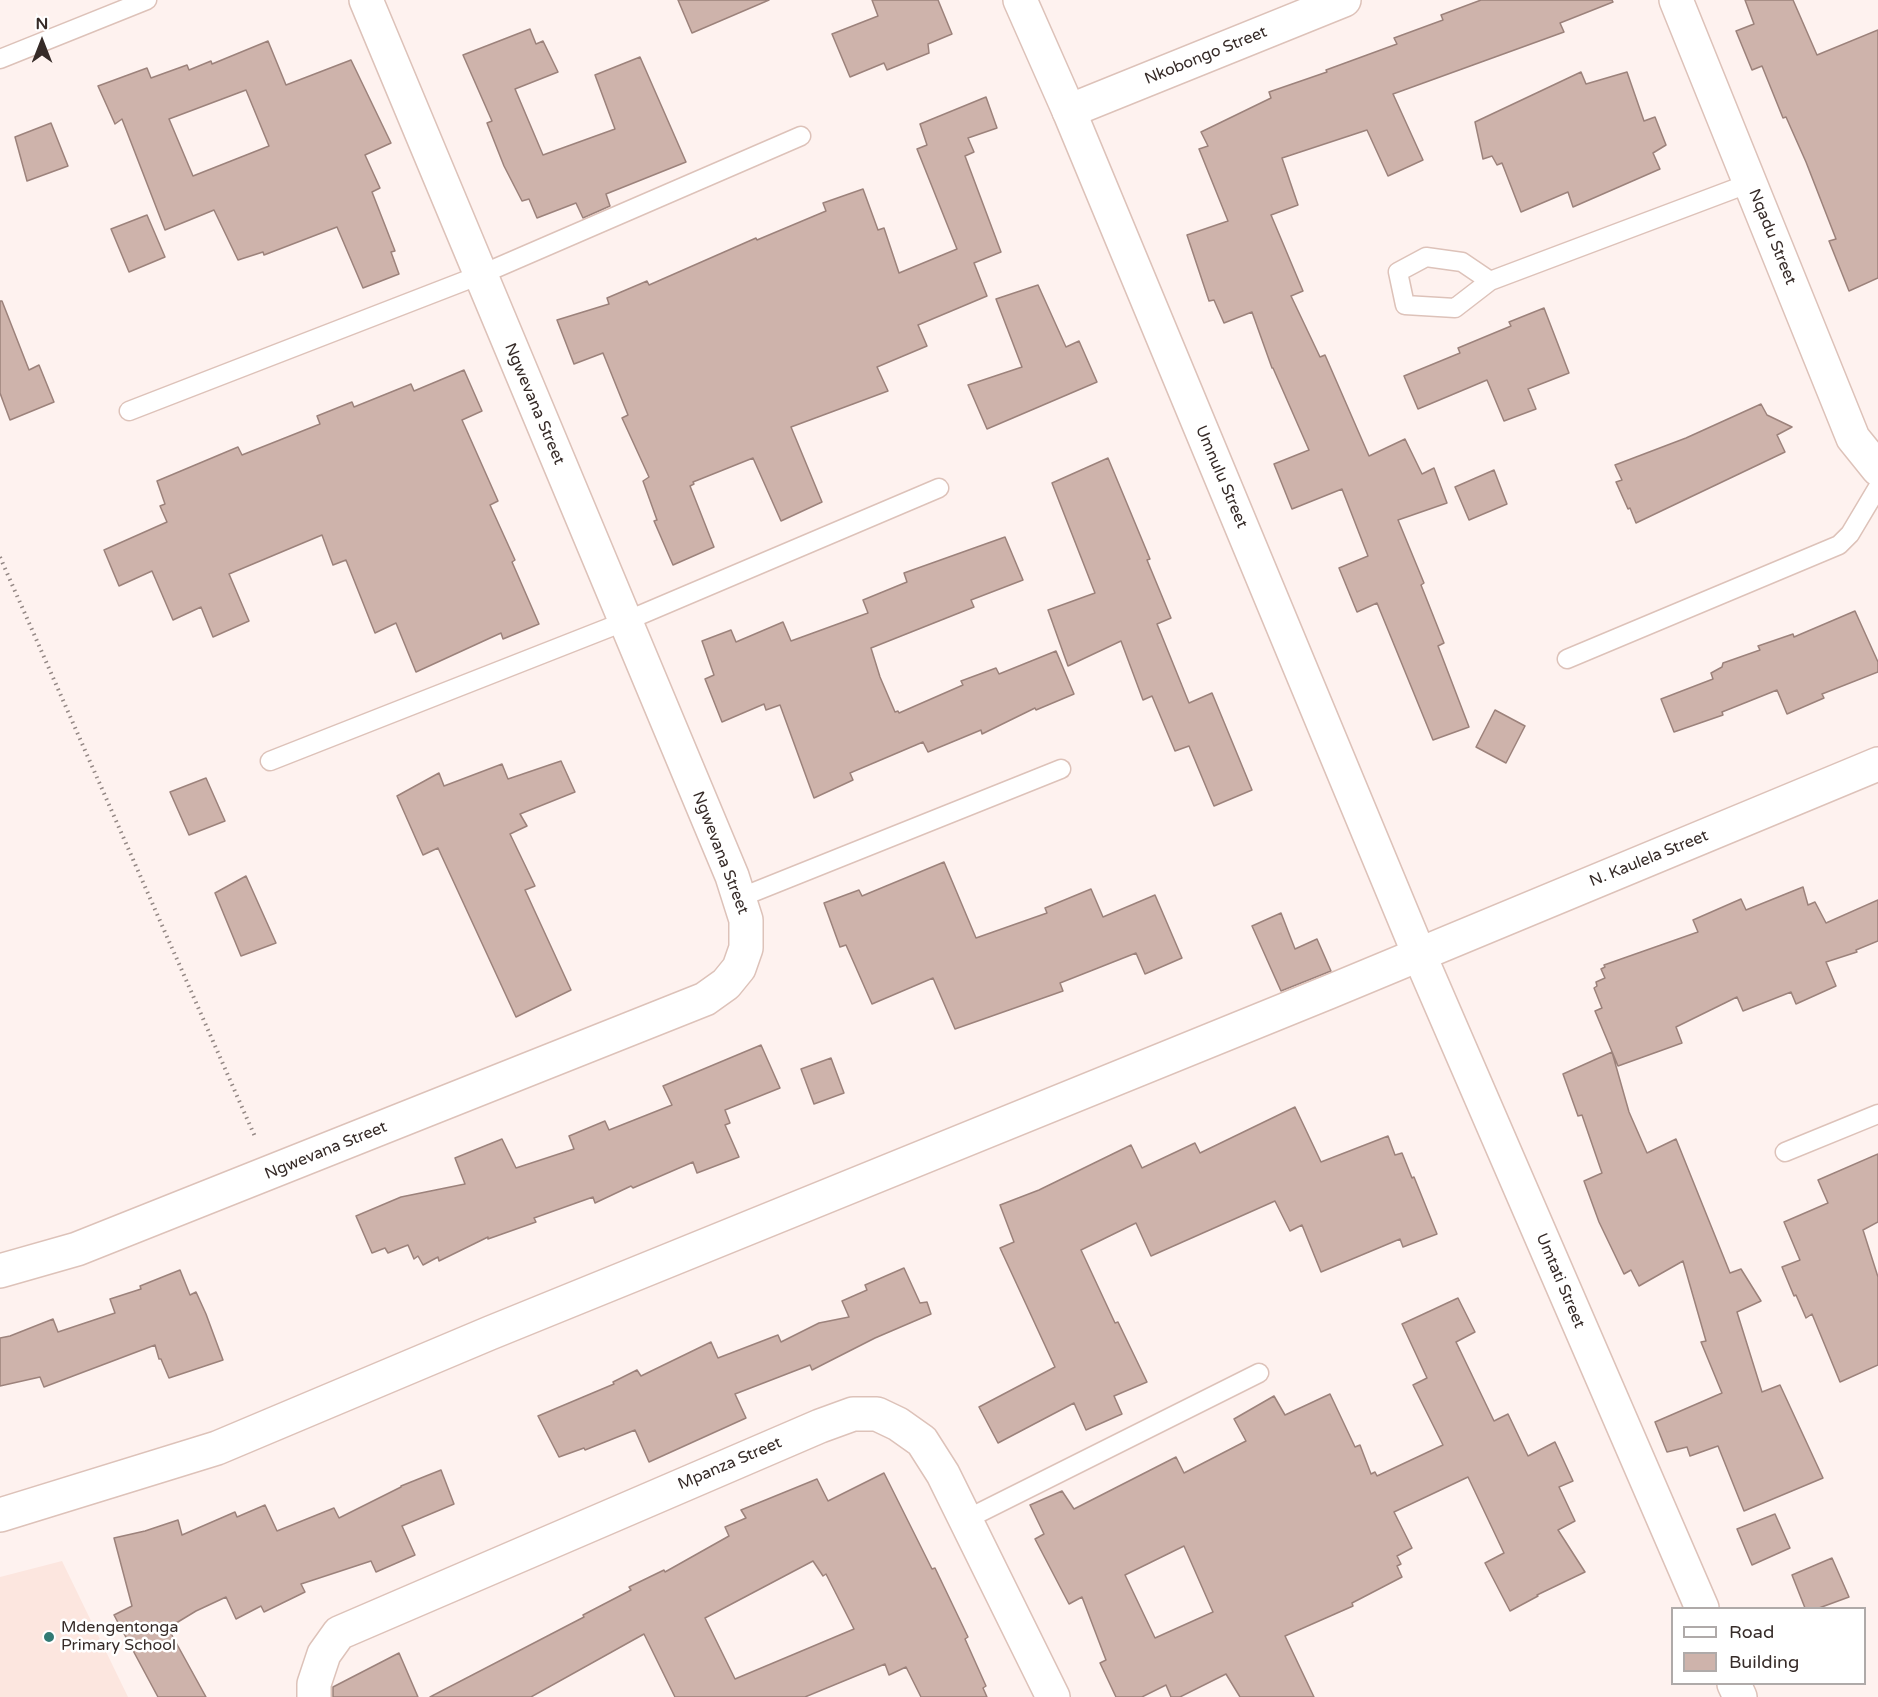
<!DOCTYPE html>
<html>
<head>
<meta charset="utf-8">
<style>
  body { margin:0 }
  #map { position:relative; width:1878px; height:1697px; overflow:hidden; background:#fef2ef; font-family:"Varela Round",sans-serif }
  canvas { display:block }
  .legend { position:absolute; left:1671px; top:1607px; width:195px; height:78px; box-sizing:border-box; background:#fff; border:2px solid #afaaa9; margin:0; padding:8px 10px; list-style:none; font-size:18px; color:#362b28 }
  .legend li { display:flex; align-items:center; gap:12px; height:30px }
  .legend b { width:30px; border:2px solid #afaaa9 }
  .north { position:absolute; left:12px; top:12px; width:60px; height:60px; -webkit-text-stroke:4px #fff; paint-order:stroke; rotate:0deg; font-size:16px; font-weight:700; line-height:24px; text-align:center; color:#362b28 }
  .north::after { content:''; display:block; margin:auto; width:21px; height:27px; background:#362b28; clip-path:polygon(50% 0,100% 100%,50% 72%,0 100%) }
</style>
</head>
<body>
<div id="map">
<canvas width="1878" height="1697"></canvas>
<ul class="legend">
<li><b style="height:8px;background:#fff"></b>Road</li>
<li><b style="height:16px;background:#ceb3ab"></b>Building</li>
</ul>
<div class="north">N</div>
</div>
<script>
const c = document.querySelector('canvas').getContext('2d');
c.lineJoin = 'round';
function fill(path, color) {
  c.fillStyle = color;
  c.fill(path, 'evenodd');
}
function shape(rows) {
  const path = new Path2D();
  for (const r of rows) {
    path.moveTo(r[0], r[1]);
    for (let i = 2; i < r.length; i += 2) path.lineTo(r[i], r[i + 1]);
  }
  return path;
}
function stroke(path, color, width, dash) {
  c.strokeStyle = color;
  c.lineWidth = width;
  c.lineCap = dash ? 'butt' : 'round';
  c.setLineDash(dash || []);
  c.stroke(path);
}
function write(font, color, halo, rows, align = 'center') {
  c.font = font + ' "Varela Round",sans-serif';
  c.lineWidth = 5;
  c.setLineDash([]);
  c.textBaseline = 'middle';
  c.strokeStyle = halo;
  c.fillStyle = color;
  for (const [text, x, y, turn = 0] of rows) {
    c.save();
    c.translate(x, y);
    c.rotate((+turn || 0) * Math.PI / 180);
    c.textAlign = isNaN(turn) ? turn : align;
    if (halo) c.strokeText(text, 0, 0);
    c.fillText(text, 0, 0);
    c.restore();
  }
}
fill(shape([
  [62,1561,128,1697,0,1697,0,1577]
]), '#fce6df');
const building = shape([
  [678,0,769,0,692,33,678,0],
  [872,0,938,0,952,34,928,44,929,53,887,70,884,63,850,77,832,34,878,16,872,0],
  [1481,0,1612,0,1613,2,1560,23,1564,32,1393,94,1423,160,1388,176,1367,130,1282,158,1298,205,1271,215,1303,291,1291,296,1320,357,1325,355,1369,456,1405,439,1422,474,1434,468,1447,503,1398,520,1424,583,1421,585,1444,643,1438,646,1469,727,1433,740,1377,603,1357,612,1339,568,1368,556,1342,489,1292,509,1274,464,1309,450,1273,368,1272,368,1252,312,1224,323,1214,300,1209,301,1187,235,1228,221,1199,149,1208,146,1201,132,1271,98,1269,92,1327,72,1326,70,1397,44,1394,38,1443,20,1441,15,1481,0],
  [1745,0,1793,0,1817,55,1878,30,1878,278,1849,291,1829,241,1836,239,1806,162,1786,117,1783,118,1762,66,1752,70,1736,31,1754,24,1745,0],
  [530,29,536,44,543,41,558,72,515,89,543,155,615,129,595,75,640,57,686,162,606,194,610,206,583,218,576,203,537,218,529,199,522,201,504,166,487,123,492,121,463,55,530,29],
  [268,41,286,85,351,60,391,143,365,155,380,188,372,192,395,251,391,252,399,274,363,288,337,227,264,255,263,252,238,260,214,210,165,230,122,119,115,124,98,86,147,68,151,78,187,65,189,70,211,61,212,64,268,41],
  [246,90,269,146,193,176,169,119,246,90],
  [1581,72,1586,84,1627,72,1644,121,1655,117,1666,145,1653,153,1660,169,1573,207,1568,192,1521,212,1502,163,1497,165,1492,156,1483,159,1475,122,1581,72],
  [986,97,997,128,968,138,974,152,965,156,1001,252,974,263,987,296,918,325,927,346,877,367,888,391,791,427,822,502,781,521,753,458,693,482,694,484,690,486,714,547,673,565,654,521,657,520,643,481,649,477,622,418,628,415,603,353,574,364,557,320,609,304,607,298,647,281,649,285,756,238,757,240,826,211,823,203,863,189,878,230,884,228,899,273,957,249,917,149,927,145,920,124,986,97],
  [51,123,68,166,27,181,15,137,51,123],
  [147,215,165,257,129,272,111,229,147,215],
  [1038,285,1066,347,1079,341,1097,382,987,429,968,385,1022,367,996,299,1038,285],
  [0,301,2,301,29,370,39,365,54,402,10,420,0,393,0,301],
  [1544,308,1569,373,1528,389,1536,409,1504,421,1487,380,1418,409,1404,376,1460,353,1458,348,1511,326,1509,322,1544,308],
  [464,370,482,411,462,420,498,501,490,505,515,560,512,562,539,624,503,639,501,633,416,672,396,623,375,633,346,560,333,565,322,535,229,574,249,621,213,637,201,607,173,620,152,571,119,586,104,550,167,522,160,506,165,504,157,481,238,447,242,455,320,424,317,416,352,402,354,407,411,384,414,391,464,370],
  [1761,404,1767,415,1792,427,1777,435,1785,452,1636,523,1630,508,1628,509,1616,482,1622,480,1615,465,1686,438,1761,404],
  [1108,458,1150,559,1147,560,1171,618,1157,624,1189,703,1212,693,1252,790,1214,806,1189,746,1175,751,1152,696,1143,700,1121,641,1068,666,1048,610,1095,593,1052,483,1108,458],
  [1494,470,1507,504,1469,520,1455,487,1494,470],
  [1005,537,1023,580,971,600,974,607,871,648,880,677,895,712,898,711,899,713,963,685,961,681,996,668,999,674,1056,651,1074,694,1036,710,1035,708,982,734,981,730,928,752,923,742,850,773,853,780,814,798,780,705,766,710,764,704,722,722,705,679,714,675,702,641,731,630,736,642,783,622,791,641,868,613,863,600,907,582,904,573,1005,537],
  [1855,611,1878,662,1878,672,1822,694,1824,698,1787,714,1777,690,1722,712,1723,715,1674,732,1661,699,1713,679,1711,673,1722,667,1723,663,1760,650,1758,646,1793,634,1794,637,1855,611],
  [1495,710,1525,726,1506,763,1476,747,1495,710],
  [561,761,575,792,520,814,527,826,510,834,535,886,525,890,571,990,516,1017,438,848,423,855,397,796,439,773,444,786,502,764,508,779,561,761],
  [206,778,225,821,189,835,170,792,206,778],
  [944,862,976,938,1047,913,1045,908,1091,889,1103,917,1155,895,1182,958,1145,974,1136,953,1060,983,1063,991,955,1029,933,978,872,1004,846,945,840,947,824,903,859,890,862,896,944,862],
  [246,876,276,943,241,956,215,893,246,876],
  [1803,887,1808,905,1815,902,1826,923,1878,900,1878,941,1856,950,1857,952,1826,962,1836,986,1796,1004,1791,992,1743,1011,1737,997,1676,1027,1682,1043,1618,1066,1595,1011,1602,1008,1594,988,1597,986,1596,982,1605,978,1601,969,1605,967,1604,965,1698,932,1693,920,1741,899,1746,910,1803,887],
  [1281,913,1295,949,1317,939,1331,971,1281,991,1252,926,1281,913],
  [761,1045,780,1088,725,1110,730,1123,725,1125,739,1157,697,1173,693,1162,633,1188,631,1186,595,1203,593,1197,534,1218,536,1222,488,1239,488,1237,439,1261,438,1257,423,1265,418,1256,414,1259,408,1245,388,1253,385,1248,372,1253,356,1216,401,1197,465,1184,455,1158,502,1139,516,1168,574,1149,569,1136,605,1121,609,1130,672,1105,663,1086,761,1045],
  [1612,1052,1629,1112,1647,1153,1676,1139,1730,1273,1741,1269,1761,1301,1737,1312,1762,1392,1780,1385,1823,1478,1744,1511,1718,1446,1690,1456,1687,1447,1667,1452,1655,1422,1722,1393,1701,1342,1706,1341,1683,1261,1639,1286,1631,1270,1624,1274,1599,1222,1584,1181,1602,1173,1582,1115,1578,1116,1563,1074,1612,1052],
  [831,1058,844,1093,814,1104,801,1069,831,1058],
  [1295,1107,1321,1162,1388,1136,1395,1155,1402,1153,1412,1178,1414,1177,1437,1234,1403,1247,1400,1239,1321,1272,1302,1225,1290,1231,1275,1201,1151,1256,1136,1223,1081,1250,1115,1323,1118,1322,1147,1382,1114,1396,1122,1414,1086,1430,1074,1403,998,1443,979,1407,1055,1367,1000,1248,1014,1242,1000,1205,1039,1190,1131,1145,1142,1168,1195,1143,1200,1153,1295,1107],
  [1878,1154,1878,1222,1863,1230,1878,1277,1878,1365,1840,1382,1812,1314,1806,1318,1796,1295,1794,1296,1782,1267,1800,1260,1784,1222,1828,1203,1818,1180,1878,1154],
  [904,1268,920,1303,927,1302,931,1314,875,1338,812,1370,810,1365,735,1394,746,1418,649,1462,635,1430,585,1450,584,1448,559,1457,538,1416,614,1384,613,1382,637,1370,641,1376,711,1342,718,1358,778,1335,781,1342,819,1323,849,1317,842,1301,867,1290,865,1285,904,1268],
  [180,1270,190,1295,196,1292,206,1314,223,1360,169,1378,161,1359,159,1359,155,1345,44,1387,40,1377,0,1386,0,1338,10,1336,53,1319,58,1332,115,1313,110,1299,141,1289,140,1286,180,1270],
  [1458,1298,1475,1332,1456,1342,1494,1421,1508,1414,1528,1456,1555,1442,1573,1481,1559,1487,1575,1521,1558,1530,1585,1572,1537,1595,1538,1596,1510,1611,1485,1563,1504,1553,1468,1477,1394,1512,1412,1548,1397,1556,1401,1564,1397,1566,1402,1577,1352,1603,1353,1606,1285,1636,1314,1697,1240,1697,1226,1674,1180,1697,1171,1697,1166,1685,1142,1697,1116,1697,1100,1663,1106,1660,1082,1597,1069,1604,1035,1539,1044,1534,1030,1505,1062,1491,1074,1509,1176,1457,1184,1473,1246,1441,1234,1419,1274,1396,1285,1415,1330,1394,1355,1447,1360,1445,1371,1474,1375,1472,1377,1476,1443,1445,1413,1385,1427,1378,1402,1324,1458,1298],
  [1184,1546,1213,1612,1155,1638,1125,1575,1184,1546],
  [441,1470,454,1504,402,1526,415,1555,376,1572,371,1561,301,1584,305,1592,264,1612,261,1606,236,1619,226,1597,196,1611,168,1628,206,1697,158,1697,114,1615,132,1606,114,1538,145,1531,178,1520,182,1535,235,1512,237,1517,265,1505,277,1531,334,1508,339,1518,401,1487,401,1486,441,1470],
  [884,1473,932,1569,935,1568,968,1637,965,1639,986,1686,983,1688,987,1697,921,1697,906,1667,889,1675,885,1664,805,1697,675,1697,644,1634,531,1697,430,1697,584,1617,583,1615,631,1590,629,1587,664,1570,665,1572,729,1536,725,1527,746,1518,741,1510,817,1479,828,1501,884,1473],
  [813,1561,823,1576,826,1574,854,1629,735,1679,705,1618,813,1561],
  [1775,1514,1790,1548,1752,1565,1737,1529,1775,1514],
  [1832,1558,1849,1597,1819,1608,1805,1608,1792,1575,1832,1558],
  [399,1653,418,1697,333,1697,333,1687,399,1653]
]);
fill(building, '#ceb3ab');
stroke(building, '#9c827b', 1.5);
const lane = shape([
  [0,59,147,0],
  [1490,281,1462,262,1426,257,1398,272,1405,305,1455,308,1490,281,1750,183],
  [129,411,480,275,801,136],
  [1567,659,1839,545,1850,534,1878,487],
  [270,761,626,621,939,488],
  [739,898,1061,769],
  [1785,1152,1878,1114],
  [965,1520,1259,1373]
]);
const street = shape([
  [1676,0,1853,438,1878,469],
  [1069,111,1344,0],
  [0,1271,77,1249,705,999,726,984,739,968,746,948,746,920,732,876,366,0],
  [0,1515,217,1448,490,1333,1329,992,1878,764],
  [314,1697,314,1684,324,1654,339,1633,820,1426,853,1414,877,1414,898,1424,922,1441,943,1474,1053,1697]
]);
const secondary = shape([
  [1020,0,1069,111,1419,954,1702,1608],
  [1734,1684,1740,1697]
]);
stroke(lane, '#ddc2b9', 21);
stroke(street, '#ddc2b9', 36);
stroke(secondary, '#ddc2b9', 36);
stroke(shape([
  [0,557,256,1139]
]), '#938784', 4, [1.5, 4.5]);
stroke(lane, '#fff', 18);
stroke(street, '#fff', 33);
stroke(secondary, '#fff', 33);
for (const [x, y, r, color] of [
  [49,1637,6,"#327a74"]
]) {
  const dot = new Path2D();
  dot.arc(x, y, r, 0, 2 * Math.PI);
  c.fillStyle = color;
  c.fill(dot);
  stroke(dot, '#fff', 2);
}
write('16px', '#362b28', '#fff', [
  ["Nkobongo Street",1206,56,-22],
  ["Nqadu Street",1772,237,68],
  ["Ngwevana Street",534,404,67],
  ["Umnulu Street",1221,477,67],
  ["Ngwevana Street",720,853,69],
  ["N. Kaulela Street",1649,859,-22],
  ["Ngwevana Street",326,1151,-22],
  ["Umtati Street",1560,1281,67],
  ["Mpanza Street",730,1464,-23]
]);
write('16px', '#362b28', '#fff', [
  ["Mdengentonga",61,1628],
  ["Primary School",61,1646]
], 'left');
</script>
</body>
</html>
